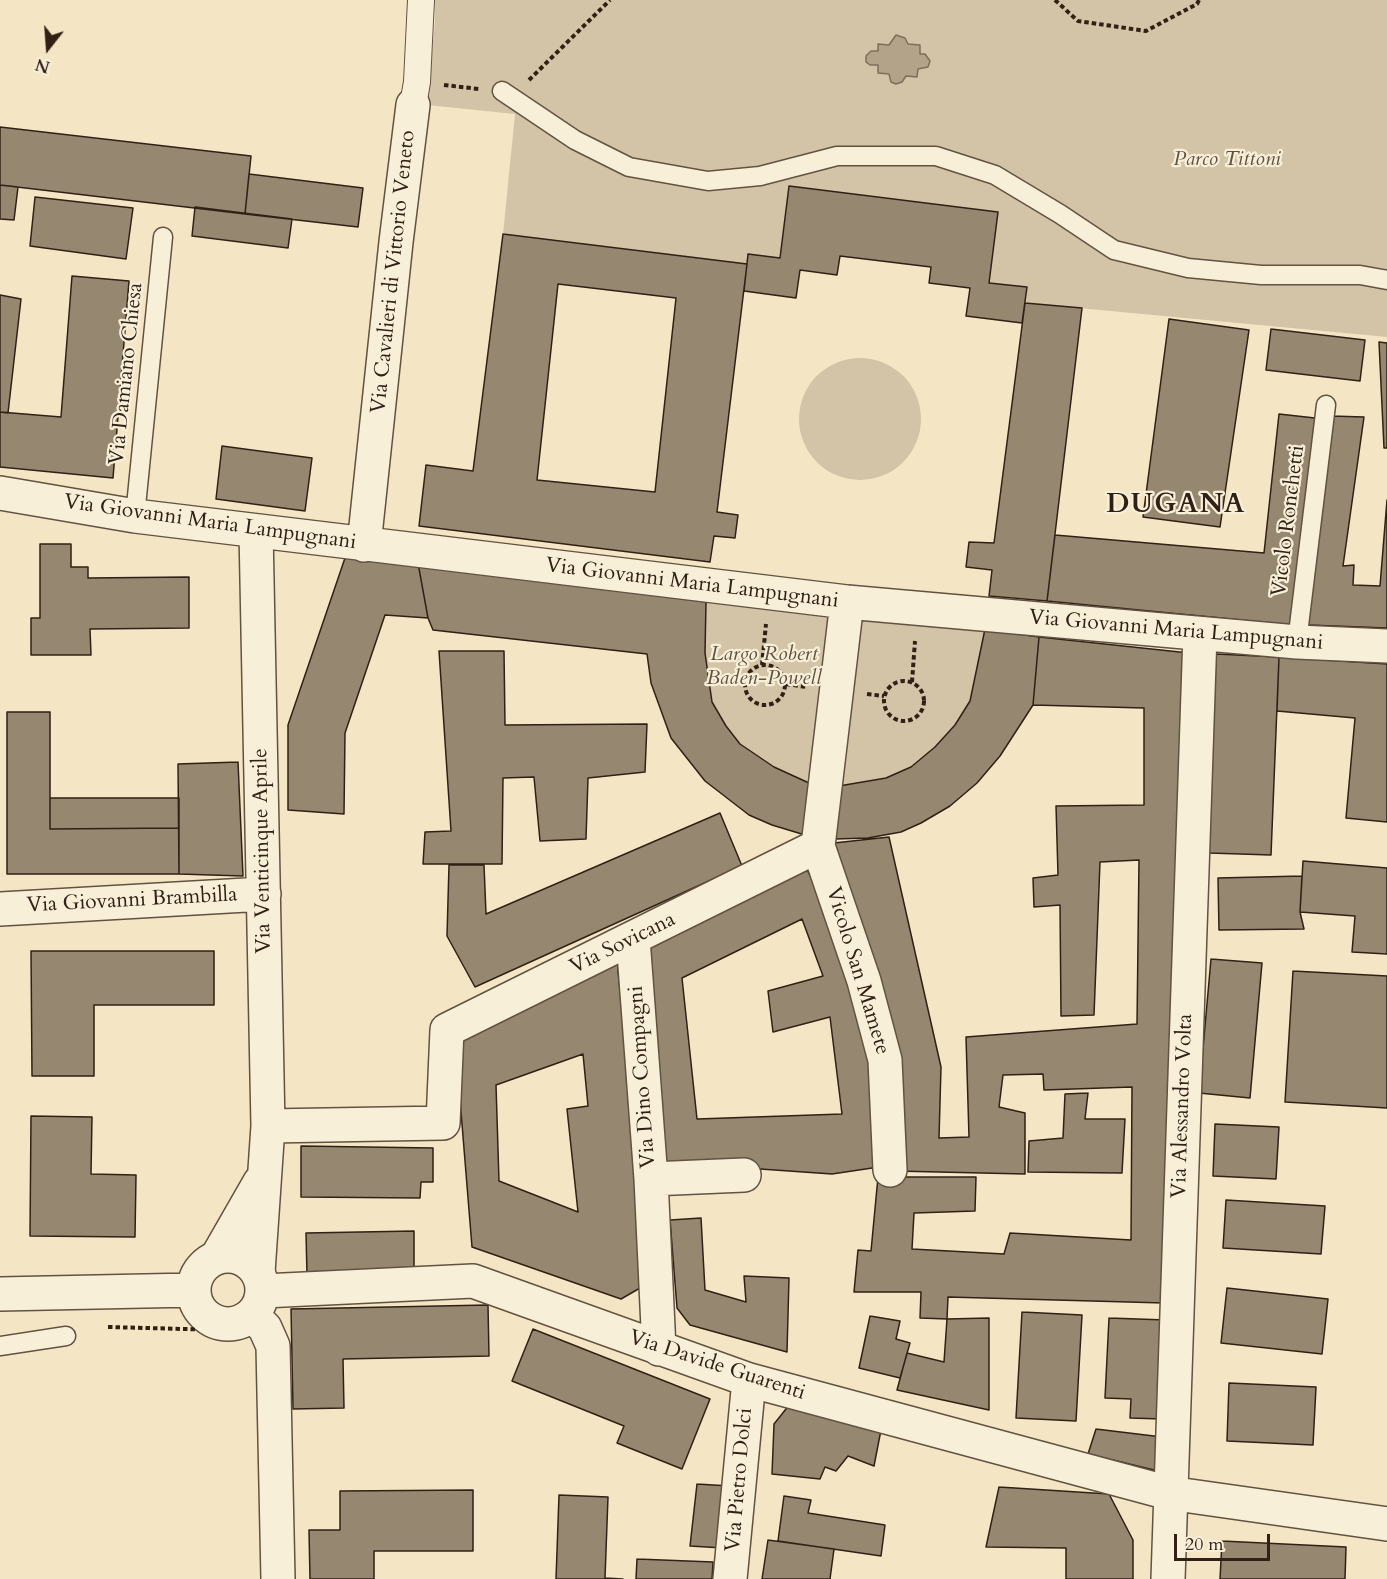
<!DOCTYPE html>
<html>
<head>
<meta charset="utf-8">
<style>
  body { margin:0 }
  #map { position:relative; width:1387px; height:1579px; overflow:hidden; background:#f4e6c5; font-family:Cardo,serif }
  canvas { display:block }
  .north { position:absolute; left:18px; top:18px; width:60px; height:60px; -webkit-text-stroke:4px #f8efd9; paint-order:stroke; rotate:197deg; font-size:16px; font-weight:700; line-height:24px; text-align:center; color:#312015 }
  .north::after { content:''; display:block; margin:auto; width:21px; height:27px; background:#312015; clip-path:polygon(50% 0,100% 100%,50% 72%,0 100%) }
  .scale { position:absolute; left:1174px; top:1534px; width:96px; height:27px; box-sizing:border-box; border:3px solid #312015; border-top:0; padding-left:8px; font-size:18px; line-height:21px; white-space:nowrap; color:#312015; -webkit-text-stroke:4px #f8efd9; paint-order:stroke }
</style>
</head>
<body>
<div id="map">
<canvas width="1387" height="1579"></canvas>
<div class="north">N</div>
<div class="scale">20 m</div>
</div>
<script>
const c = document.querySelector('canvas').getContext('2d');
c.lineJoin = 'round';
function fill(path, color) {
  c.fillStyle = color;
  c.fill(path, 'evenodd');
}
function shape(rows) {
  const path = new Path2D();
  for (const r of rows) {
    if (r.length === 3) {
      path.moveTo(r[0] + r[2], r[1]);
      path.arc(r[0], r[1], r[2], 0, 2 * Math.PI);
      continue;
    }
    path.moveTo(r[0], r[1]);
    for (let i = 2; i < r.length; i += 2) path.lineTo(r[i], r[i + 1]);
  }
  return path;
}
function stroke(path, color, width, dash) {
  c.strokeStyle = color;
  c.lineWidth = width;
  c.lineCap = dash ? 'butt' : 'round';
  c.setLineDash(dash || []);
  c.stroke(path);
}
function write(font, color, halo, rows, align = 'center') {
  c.font = font + ' Cardo,serif';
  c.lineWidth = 4.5;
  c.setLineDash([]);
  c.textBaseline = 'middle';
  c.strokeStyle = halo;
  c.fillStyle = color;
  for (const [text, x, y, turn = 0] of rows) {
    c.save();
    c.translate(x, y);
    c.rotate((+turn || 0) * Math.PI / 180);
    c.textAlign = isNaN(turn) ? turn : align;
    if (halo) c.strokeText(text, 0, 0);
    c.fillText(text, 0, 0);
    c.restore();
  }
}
fill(shape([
  [435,0,1387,0,1387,337,1025,303,1027,287,989,283,998,212,789,186,780,258,749,254,747,264,503,234,515,114,427,105,435,22],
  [860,419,61],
  [706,602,829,617,809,783,774,767,740,744,726,726,712,702,705,653],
  [858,618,985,629,970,701,955,725,935,747,911,767,886,778,839,786]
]), '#d3c4a7');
const water = shape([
  [896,35,905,38,908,44,920,45,920,54,925,54,930,61,928,67,918,69,917,77,906,76,902,82,896,84,891,82,889,74,878,73,878,65,870,65,866,62,866,56,871,51,878,51,878,44,889,45,896,35]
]);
fill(water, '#b2a389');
stroke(water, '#7e6f5b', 1.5);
const building = shape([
  [0,127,251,156,245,214,0,185,0,127],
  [249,174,363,188,358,227,245,214,249,174],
  [0,185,18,187,14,220,0,219,0,185],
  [789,186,998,212,989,283,1027,287,1022,323,966,316,970,288,929,283,931,267,840,256,837,275,800,270,796,298,744,291,748,254,780,258,789,186],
  [35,197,133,208,126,259,30,246,35,197],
  [195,207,292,219,288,248,192,236,195,207],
  [503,234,747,264,717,512,738,515,735,538,714,536,710,562,419,526,426,465,473,471,503,234],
  [558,284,676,298,655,492,537,480,558,284],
  [72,276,129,281,113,478,0,467,0,412,61,417,72,276],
  [0,295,21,299,8,413,0,412,0,295],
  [1025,303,1082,308,1047,601,989,596,992,570,966,567,969,542,994,543,1025,303],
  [1169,319,1249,330,1220,527,1143,517,1169,319],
  [1271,329,1365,340,1360,381,1266,370,1271,329],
  [1379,342,1387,343,1387,448,1384,448,1379,342],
  [1279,414,1315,418,1292,625,1047,601,1055,535,1264,553,1279,414],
  [1331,416,1364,417,1343,566,1354,565,1353,585,1380,586,1387,500,1387,628,1308,625,1331,416],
  [222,446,312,458,305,511,216,499,222,446],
  [40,544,71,544,71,567,88,567,88,578,189,577,189,628,90,629,91,655,31,655,31,618,40,618,40,544],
  [345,558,418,563,428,618,385,615,345,733,344,814,288,810,288,725,345,558],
  [418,563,706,602,705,653,712,702,726,726,740,744,774,767,809,783,805,835,772,825,749,815,705,781,671,738,651,683,647,654,433,630,428,618,418,563],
  [985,629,1039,637,1033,705,1000,756,977,783,950,806,921,823,901,832,868,838,835,839,839,786,886,778,911,767,935,747,955,725,970,701,985,629],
  [1039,637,1189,653,1164,1303,948,1297,947,1319,920,1318,921,1292,854,1292,858,1250,871,1251,878,1177,976,1177,975,1211,914,1213,912,1249,1004,1254,1010,1233,1131,1240,1132,1087,1044,1090,1043,1074,1003,1075,999,1107,1025,1113,1025,1174,895,1171,834,843,889,837,941,1067,939,1138,969,1137,966,1037,1137,1024,1139,860,1100,862,1094,1015,1061,1016,1060,905,1034,907,1033,878,1058,875,1056,806,1144,805,1144,708,1033,705,1039,637],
  [439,651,504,651,505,725,647,724,645,772,588,778,586,839,540,841,534,777,503,778,502,864,423,864,425,832,451,831,439,651],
  [1216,654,1279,657,1271,855,1209,853,1216,654],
  [1279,657,1387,664,1387,822,1346,818,1355,718,1277,711,1279,657],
  [7,712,50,712,50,829,179,828,179,874,7,874,7,712],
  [238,762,243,876,179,874,178,764,238,762],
  [50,798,179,798,179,828,50,829,50,798],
  [720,813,742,866,475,987,447,936,449,865,484,865,486,914,720,813],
  [1303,861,1387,868,1387,954,1352,952,1355,916,1300,912,1303,861],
  [803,863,841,928,878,1067,879,1167,832,1174,660,1162,647,945,803,863],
  [802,919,823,976,768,991,773,1032,830,1017,842,1114,697,1119,682,978,802,919],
  [1302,876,1300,912,1304,929,1219,930,1218,878,1302,876],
  [31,951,214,951,214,1005,94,1005,94,1076,32,1076,31,951],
  [617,959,647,1284,621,1299,472,1247,455,1038,617,959],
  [583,1054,588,1106,567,1109,578,1212,499,1181,496,1085,583,1054],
  [1211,959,1262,963,1250,1098,1199,1093,1211,959],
  [1293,971,1387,976,1387,1108,1285,1102,1293,971],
  [1088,1093,1085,1119,1125,1119,1122,1173,1028,1172,1029,1141,1063,1138,1065,1094,1088,1093],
  [31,1116,92,1117,91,1174,136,1175,135,1237,30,1236,31,1116],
  [1215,1124,1279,1127,1276,1179,1213,1176,1215,1124],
  [301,1146,433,1148,433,1182,421,1182,420,1198,301,1197,301,1146],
  [1226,1200,1325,1206,1321,1254,1223,1248,1226,1200],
  [701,1218,705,1290,746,1302,744,1276,789,1278,787,1352,690,1325,677,1308,670,1220,701,1218],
  [414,1231,414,1273,307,1275,306,1233,414,1231],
  [1227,1288,1328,1299,1322,1354,1221,1343,1227,1288],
  [488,1305,489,1356,343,1359,344,1408,293,1409,291,1309,488,1305],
  [1022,1312,1082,1315,1076,1421,1016,1418,1022,1312],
  [870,1316,900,1321,896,1339,910,1343,900,1378,859,1368,870,1316],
  [989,1318,989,1410,897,1390,907,1353,944,1362,947,1319,989,1318],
  [1109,1318,1166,1320,1162,1419,1130,1418,1131,1399,1105,1398,1109,1318],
  [533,1329,710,1399,682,1469,617,1443,624,1426,512,1381,533,1329],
  [1229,1383,1316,1387,1313,1445,1227,1441,1229,1383],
  [790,1404,881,1430,874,1466,848,1456,836,1471,825,1467,820,1479,772,1474,774,1424,790,1404],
  [1096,1429,1162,1437,1158,1471,1088,1454,1096,1429],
  [697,1484,730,1486,723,1548,690,1546,697,1484],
  [999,1487,1109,1494,1133,1540,1133,1579,1066,1579,1066,1548,986,1547,999,1487],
  [473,1490,473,1551,374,1551,374,1579,310,1579,309,1530,340,1530,340,1491,473,1490],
  [559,1495,608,1497,605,1578,623,1579,556,1579,559,1495],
  [784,1496,811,1500,808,1513,885,1525,881,1556,778,1541,784,1496],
  [768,1540,834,1549,830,1579,762,1579,768,1540],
  [1222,1541,1346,1547,1345,1579,1220,1579,1222,1541],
  [637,1559,713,1562,712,1579,636,1579,637,1559]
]);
fill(building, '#968771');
stroke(building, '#312015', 1.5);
const service = shape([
  [502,91,575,140,629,167,708,181,760,176,837,156,936,156,995,175,1060,214,1114,250,1188,268,1261,275,1360,275,1387,280],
  [135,516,163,237],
  [1297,642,1326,405],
  [0,1346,66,1336]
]);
const pedestrian = shape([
  [413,105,417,82,421,0]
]);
const minor = shape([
  [0,493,135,516,847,602,1297,642,1387,646],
  [256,531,268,1126,258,1272],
  [364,545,396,242,413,105],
  [818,846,864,981,885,1060,890,1170],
  [0,909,264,894],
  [633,939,651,1179,659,1349],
  [268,1126,443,1123,447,1030,818,846,847,602],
  [651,1179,744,1175],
  [217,1257,260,1182],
  [263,1291,473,1281,749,1380,1169,1493,1387,1524],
  [730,1579,749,1380],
  [1168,1579,1200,634]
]);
const tertiary = shape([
  [228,1290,34],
  [0,1294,193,1290],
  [252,1315,265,1328,273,1346,278,1579]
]);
stroke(service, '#625241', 21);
stroke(pedestrian, '#625241', 28);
stroke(minor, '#625241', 36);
stroke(tertiary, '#625241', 36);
stroke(shape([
  [1055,0,1078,21,1146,31,1197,4,1199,0],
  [529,80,610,0],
  [444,85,479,89],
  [762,665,766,624],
  [765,685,20],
  [904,701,20],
  [912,682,915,641],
  [786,684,806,687],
  [867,694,884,696],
  [108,1327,223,1330]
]), '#312015', 4, [4.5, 3]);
stroke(service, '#f8efd9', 18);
stroke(pedestrian, '#f8efd9', 26);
stroke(minor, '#f8efd9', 33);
stroke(tertiary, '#f8efd9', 33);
write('italic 21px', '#625141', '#f8efd9', [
  ["Parco Tittoni",1227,160],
  ["Largo Robert",764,655],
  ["Baden-Powell",764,679]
]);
write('21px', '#312015', '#f8efd9', [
  ["Via Cavalieri di Vittorio Veneto",394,272,-84],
  ["Via Damiano Chiesa",127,374,-84],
  ["Vicolo Ronchetti",1289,521,-83],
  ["Via Giovanni Maria Lampugnani",210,523,8],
  ["Via Giovanni Maria Lampugnani",692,584,7],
  ["Via Giovanni Maria Lampugnani",1176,631,5],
  ["Via Venticinque Aprile",263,851,-91],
  ["Via Giovanni Brambilla",132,901,-3],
  ["Via Sovicana",623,944,-26],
  ["Vicolo San Mamete",857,971,73],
  ["Via Dino Compagni",643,1077,-94],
  ["Via Alessandro Volta",1183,1106,-88],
  ["Via Davide Guarenti",717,1366,18],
  ["Via Pietro Dolci",740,1480,-85]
]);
c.letterSpacing = '1.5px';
write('bold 27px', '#312015', '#f8efd9', [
  ["DUGANA",1176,506]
]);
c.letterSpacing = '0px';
</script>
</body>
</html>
